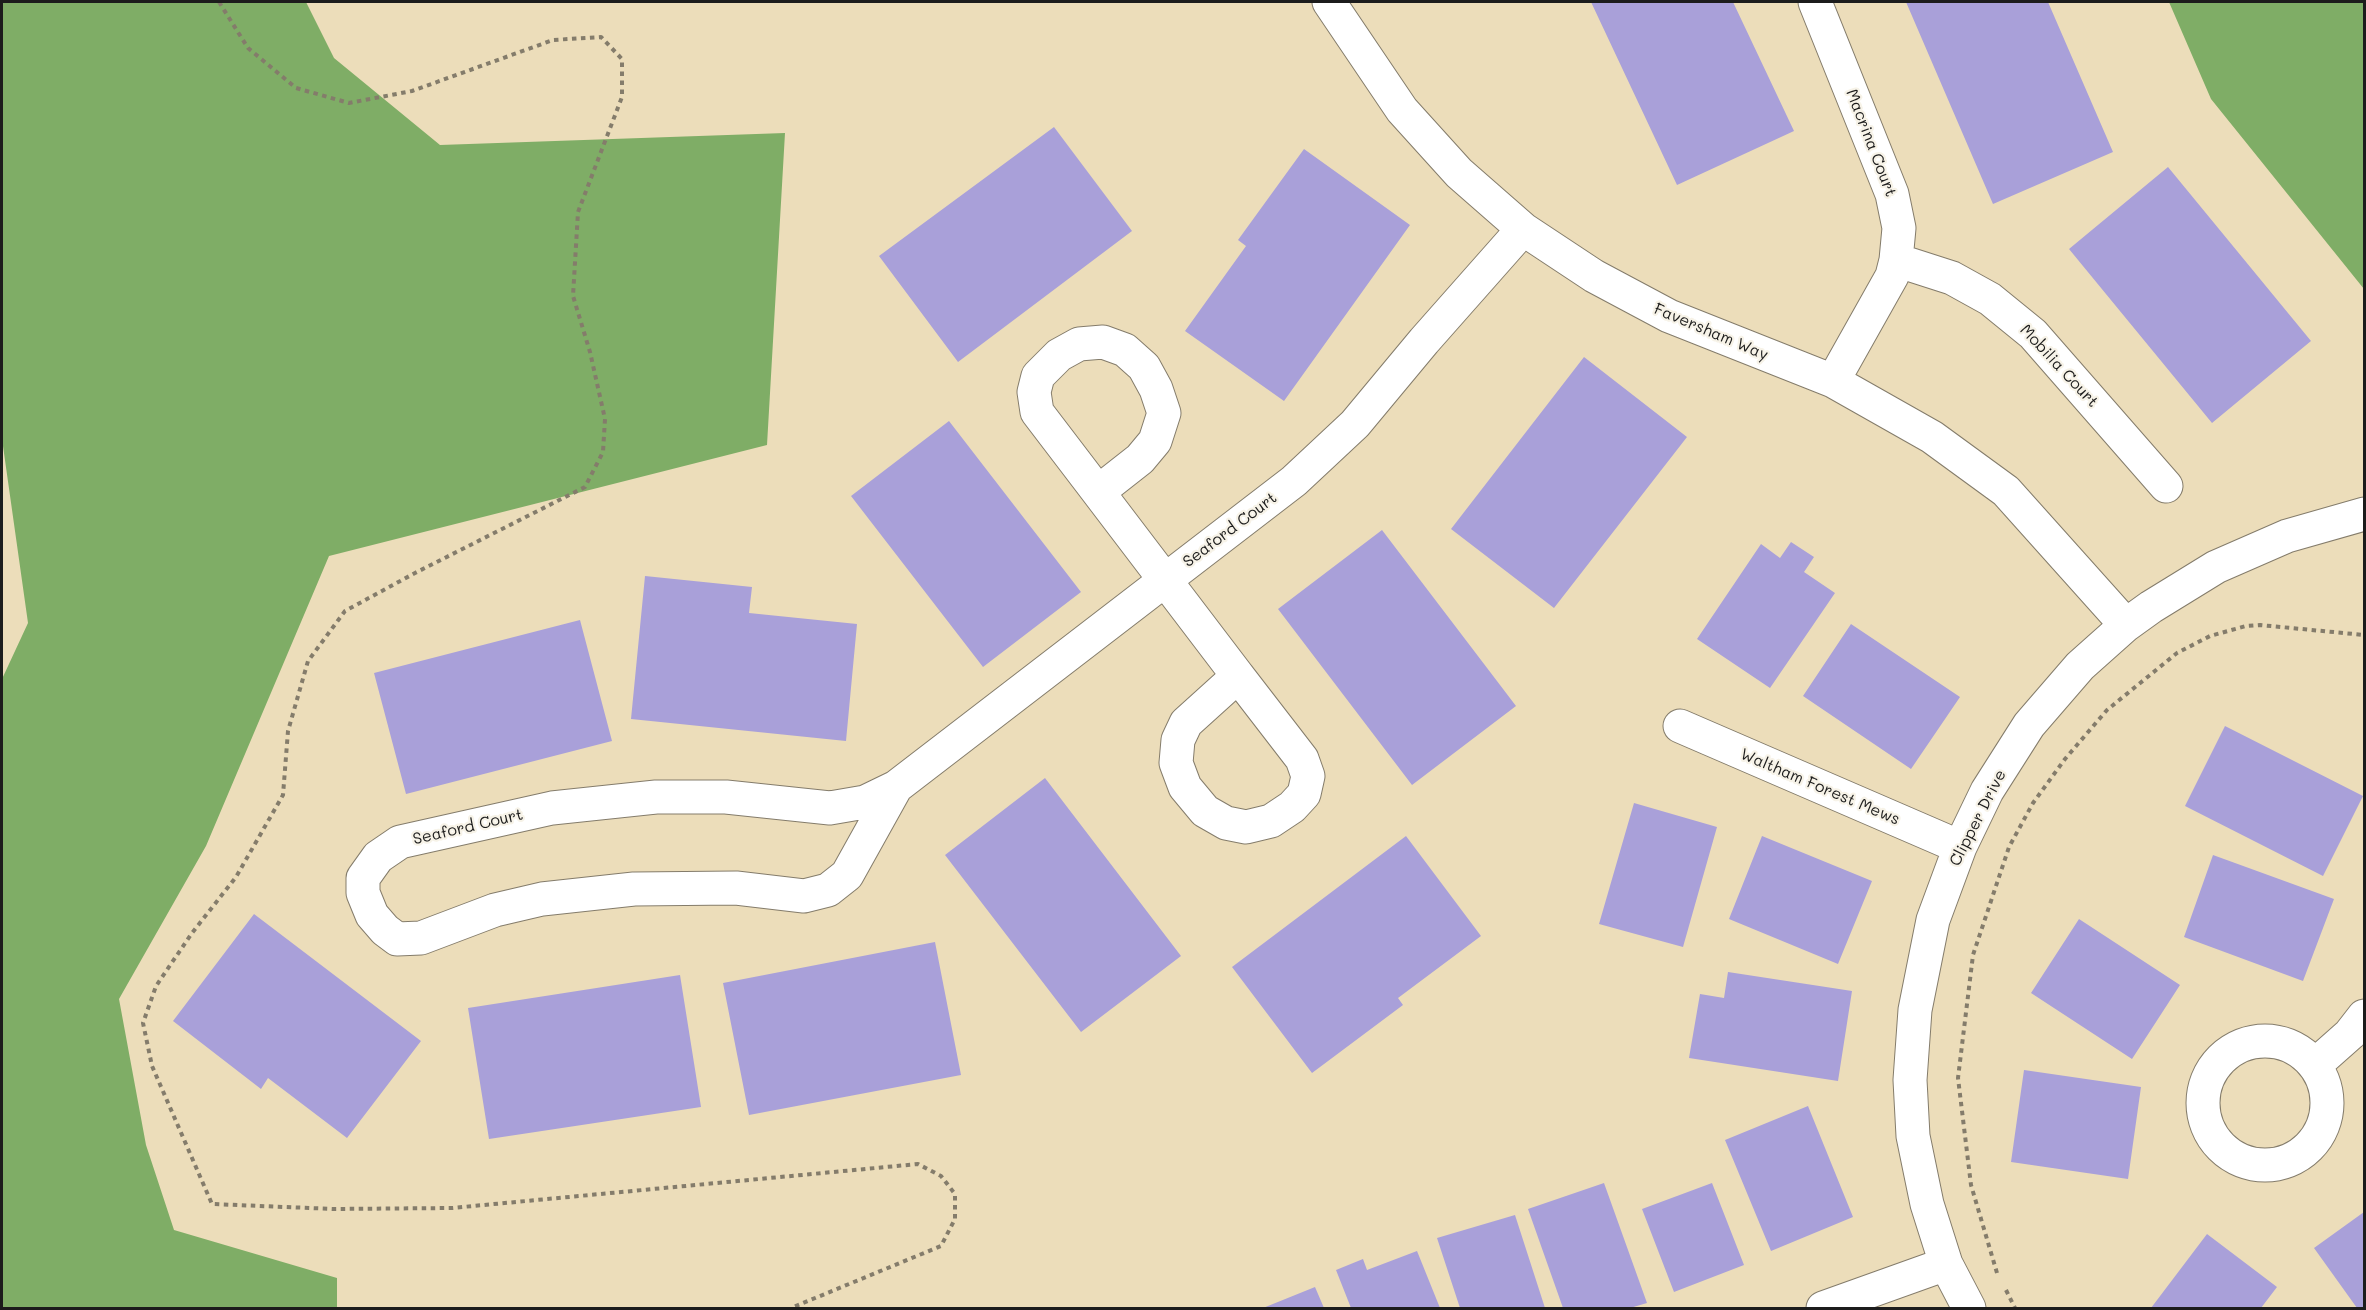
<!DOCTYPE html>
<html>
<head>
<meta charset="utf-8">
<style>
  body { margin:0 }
  #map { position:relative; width:2366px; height:1310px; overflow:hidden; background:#ecddba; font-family:Mali,sans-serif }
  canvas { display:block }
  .frame { position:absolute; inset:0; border:3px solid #1c1c1c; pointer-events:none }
</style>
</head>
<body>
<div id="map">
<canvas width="2366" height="1310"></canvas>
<div class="frame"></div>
</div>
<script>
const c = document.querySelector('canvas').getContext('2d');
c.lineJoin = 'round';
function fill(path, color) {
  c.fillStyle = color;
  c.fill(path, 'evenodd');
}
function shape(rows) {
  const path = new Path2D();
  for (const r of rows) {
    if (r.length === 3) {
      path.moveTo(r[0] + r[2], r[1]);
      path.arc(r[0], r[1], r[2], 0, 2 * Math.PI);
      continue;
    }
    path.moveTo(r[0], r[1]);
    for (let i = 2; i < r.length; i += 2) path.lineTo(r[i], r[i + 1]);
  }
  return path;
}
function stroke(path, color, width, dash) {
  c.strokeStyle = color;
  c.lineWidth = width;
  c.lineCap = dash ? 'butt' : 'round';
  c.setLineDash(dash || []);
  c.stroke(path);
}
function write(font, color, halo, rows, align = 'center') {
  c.font = font + ' Mali,sans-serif';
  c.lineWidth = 4.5;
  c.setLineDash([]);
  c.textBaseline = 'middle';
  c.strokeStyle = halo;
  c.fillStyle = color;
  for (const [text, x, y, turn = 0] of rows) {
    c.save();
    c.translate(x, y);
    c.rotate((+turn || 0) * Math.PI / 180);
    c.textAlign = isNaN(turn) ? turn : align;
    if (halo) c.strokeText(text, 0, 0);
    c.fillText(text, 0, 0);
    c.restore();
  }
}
fill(shape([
  [2,2,306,2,334,58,440,145,785,133,767,445,329,556,206,846,119,999,146,1145,174,1230,337,1278,337,1308,2,1308,2,679,28,623,2,439],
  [2169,2,2364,2,2364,289,2211,99]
]), '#7fad66');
fill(shape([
  [1591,2,1733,2,1794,131,1677,185],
  [1906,2,2048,2,2113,152,1993,204],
  [1054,127,1132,231,958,362,879,256],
  [1304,149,1410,225,1284,401,1185,331,1246,246,1238,240],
  [2168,167,2311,341,2212,423,2069,249],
  [1584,357,1687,437,1554,608,1451,529],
  [949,421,1081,592,983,667,851,496],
  [1382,530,1516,706,1412,785,1278,609],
  [1791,542,1814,557,1804,572,1835,593,1770,688,1697,639,1761,544,1780,558],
  [645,576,752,587,749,613,857,624,846,741,631,719],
  [580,620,612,741,406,794,374,673],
  [1851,624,1960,697,1911,769,1803,696],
  [2225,726,2363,796,2323,876,2185,806],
  [1045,778,1181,956,1081,1032,945,855],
  [1634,803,1717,827,1683,947,1599,924],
  [1406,836,1481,936,1398,998,1403,1005,1312,1073,1232,967],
  [1762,836,1872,881,1838,964,1729,919],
  [2213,855,2334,899,2303,981,2184,937],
  [254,914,421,1041,347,1138,268,1078,261,1089,173,1021],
  [2079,919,2180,985,2132,1059,2031,993],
  [935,942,961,1075,749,1115,723,983],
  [1728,972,1852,991,1838,1081,1689,1058,1700,994,1724,998],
  [680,975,701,1107,489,1139,468,1008],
  [2024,1070,2141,1087,2128,1179,2011,1162],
  [1808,1106,1853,1217,1771,1251,1725,1140],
  [1604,1183,1647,1303,1630,1308,1563,1308,1528,1209],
  [1712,1183,1744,1265,1674,1292,1642,1209],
  [2364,1212,2364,1308,2357,1308,2314,1248],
  [1515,1215,1545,1308,1460,1308,1437,1238],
  [2207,1234,2277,1287,2261,1308,2151,1308],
  [1417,1251,1440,1308,1351,1308,1336,1270,1363,1259,1367,1270],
  [1315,1287,1324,1308,1263,1308]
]), '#a9a0d9');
const minor = shape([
  [1329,2,1402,110,1459,173,1523,229,1594,276,1669,316,1833,381,1932,437,2006,491,2126,625],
  [1815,2,1892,194,1899,228,1896,260,1892,276,1833,381],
  [1896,260,1952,278,1990,299,2033,334,2166,486],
  [1103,342,1125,350,1144,367,1156,389,1164,413,1155,441,1140,459,1098,492,1037,412,1034,392,1038,376,1059,355,1079,344,1103,342],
  [1098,492,1238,676],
  [1238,676,1302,759,1308,776,1304,794,1292,807,1271,821,1246,827,1226,823,1205,811,1185,787,1176,763,1178,740,1186,723,1238,676],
  [1680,726,1960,847],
  [896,787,847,875,828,890,804,896,736,888,634,889,542,899,495,910,421,938,397,939,385,930,372,915,363,893,363,878,378,857,400,842,552,808,656,797,726,797,830,808,865,802,896,787],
  [896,787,1294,481,1355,424,1424,341,1523,229],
  [2265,1103,62],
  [2315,1065,2350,1034,2364,1016],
  [1823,1308,1946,1264],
  [1969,1308,1946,1264,1927,1204,1913,1136,1910,1080,1915,1010,1933,920,1960,847,1987,791,2029,725,2080,666,2126,625,2151,607,2216,567,2287,536,2364,514]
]);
stroke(minor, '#847c6b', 35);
stroke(shape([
  [219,2,248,48,296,88,349,103,412,91,553,40,601,37,622,59,622,97,578,212,573,296,590,352,605,419,603,452,585,487,415,573,345,611,308,661,288,731,283,795,236,877,192,933,156,986,143,1023,152,1066,212,1204,334,1209,452,1208,918,1164,941,1176,955,1194,955,1219,941,1246,791,1308],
  [1997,1273,1971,1185,1958,1078,1973,955,2009,847,2033,803,2065,759,2107,710,2177,653,2210,636,2246,626,2260,625,2364,635],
  [2006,1290,2015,1308]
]), '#847c6b', 4, [4.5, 4.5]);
stroke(minor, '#fff', 33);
write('16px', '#1c1c1c', '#f7f3e8', [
  ["Macrina Court",1871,143,69],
  ["Faversham Way",1711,332,23],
  ["Mobilia Court",2059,366,47],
  ["Seaford Court",1230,530,-37],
  ["Waltham Forest Mews",1820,787,23],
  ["Clipper Drive",1978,818,-63],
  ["Seaford Court",468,827,-13]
]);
</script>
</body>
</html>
